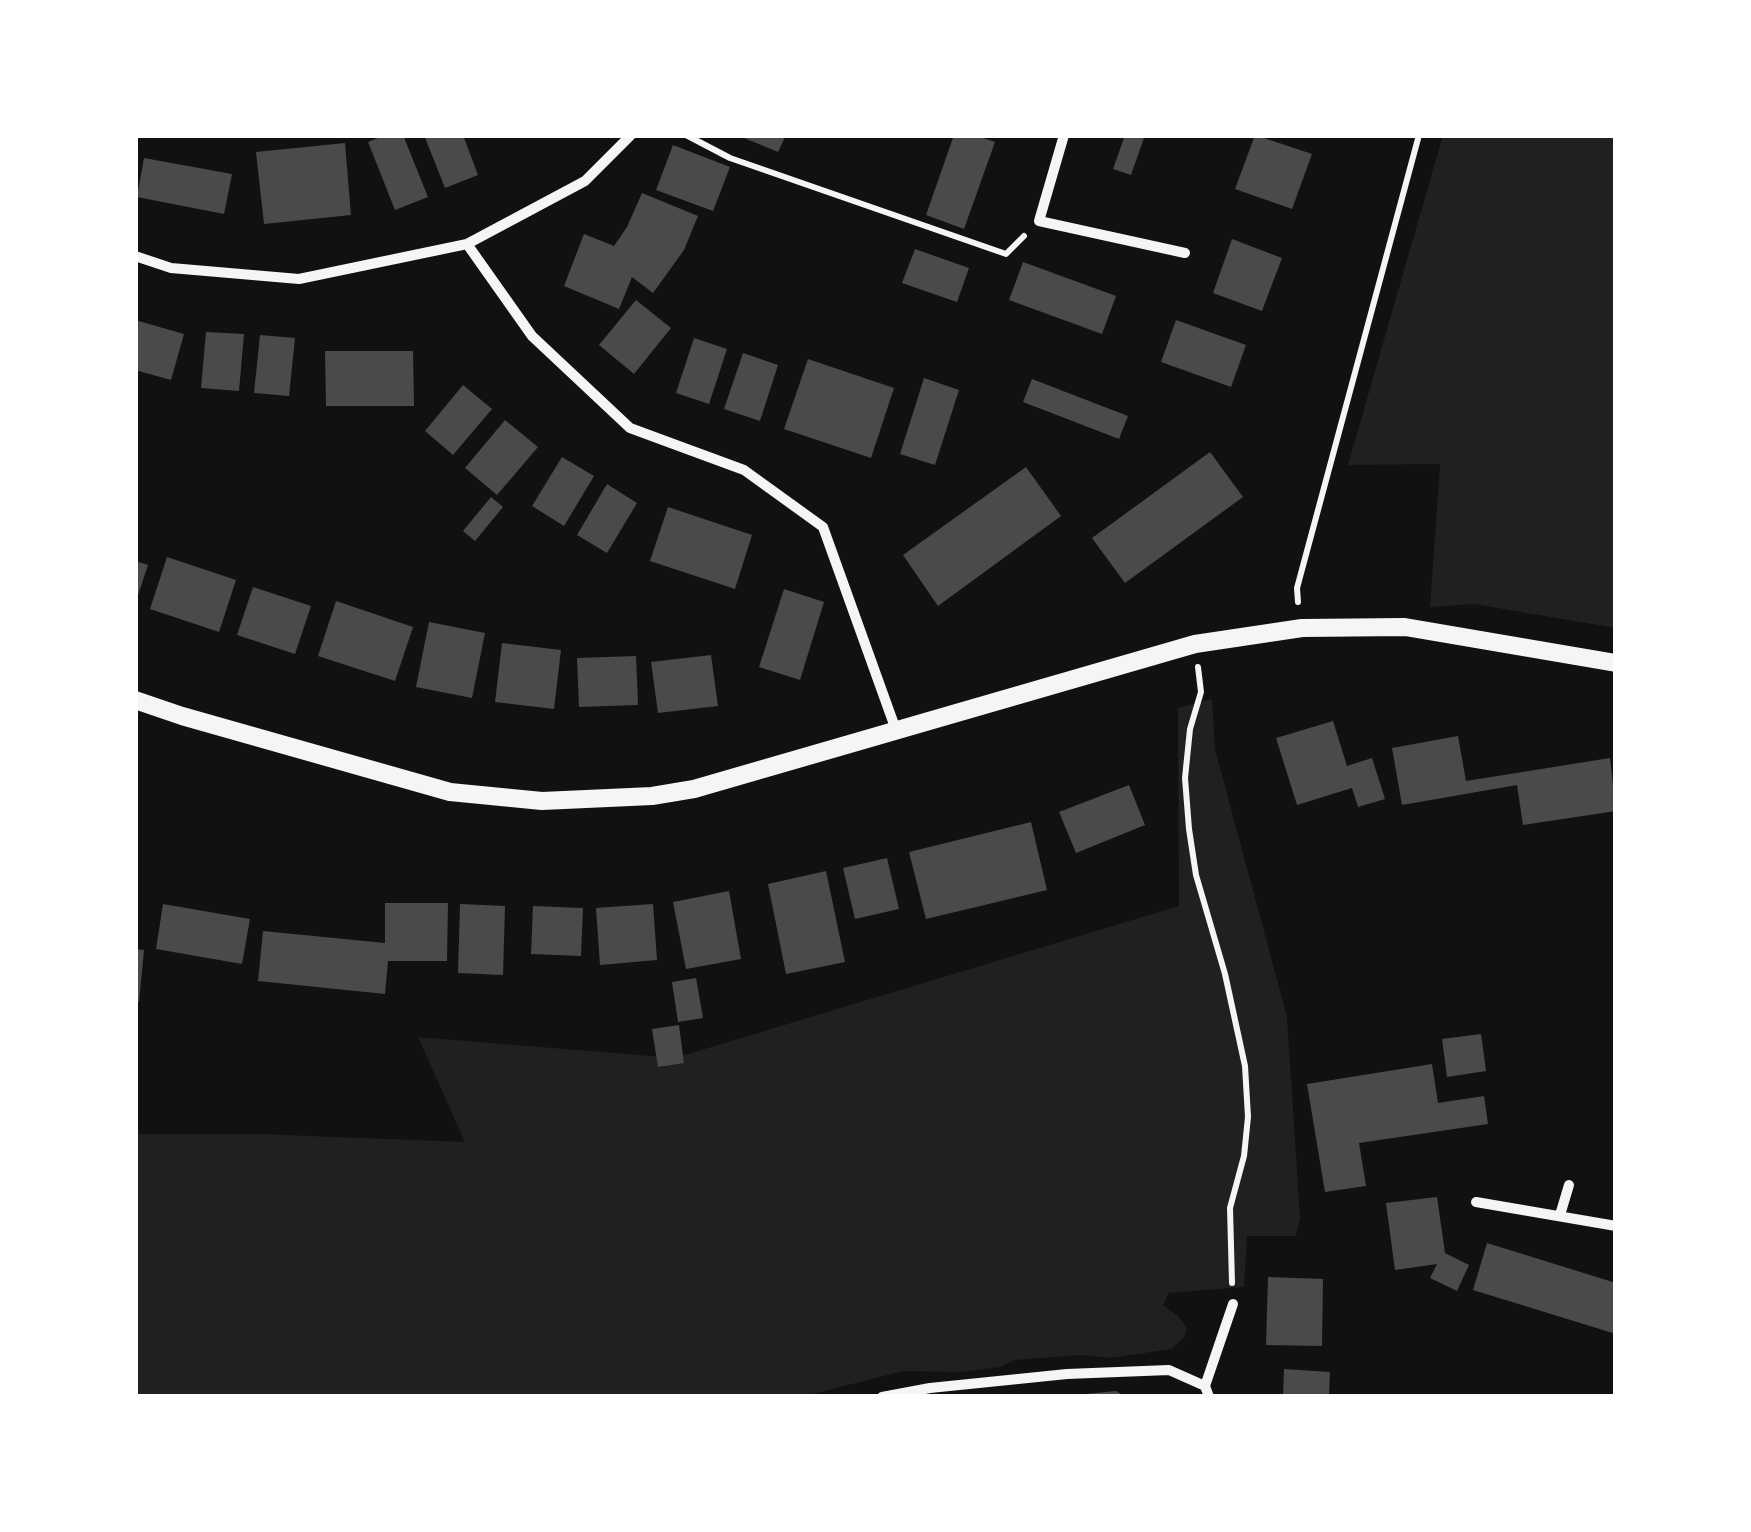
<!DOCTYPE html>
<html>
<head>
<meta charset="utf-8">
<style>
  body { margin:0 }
  #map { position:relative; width:1751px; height:1532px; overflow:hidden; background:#111; font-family:"Golos Text",sans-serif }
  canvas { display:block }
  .frame { position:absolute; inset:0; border:138px solid #fff; pointer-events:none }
</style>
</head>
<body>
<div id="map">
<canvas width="1751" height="1532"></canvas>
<div class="frame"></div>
</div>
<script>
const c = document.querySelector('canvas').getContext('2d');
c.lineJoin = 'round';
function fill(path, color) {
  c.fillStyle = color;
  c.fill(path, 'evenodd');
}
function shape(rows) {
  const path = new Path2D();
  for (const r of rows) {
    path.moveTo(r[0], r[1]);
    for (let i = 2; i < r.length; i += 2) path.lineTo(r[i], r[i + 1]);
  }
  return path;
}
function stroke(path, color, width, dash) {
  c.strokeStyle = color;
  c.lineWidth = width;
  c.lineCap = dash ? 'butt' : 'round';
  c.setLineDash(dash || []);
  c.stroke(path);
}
fill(shape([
  [1443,135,1616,135,1616,628,1474,604,1430,607,1440,464,1348,465],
  [1212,699,1215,749,1287,1017,1300,1218,1296,1236,1247,1236,1244,1287,1169,1293,1163,1305,1178,1316,1187,1328,1184,1338,1171,1349,1110,1358,1081,1355,1014,1360,1000,1367,961,1372,903,1371,801,1397,752,1397,740,1394,716,1397,661,1395,635,1397,135,1397,135,1134,258,1134,465,1142,418,1037,675,1058,1179,906,1178,708]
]), '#202020');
fill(shape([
  [385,135,403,135,428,197,395,210,368,142],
  [424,135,463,135,478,175,445,188],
  [737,135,786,135,778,152],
  [954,135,975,135,995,142,964,229,926,215],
  [1125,135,1145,135,1131,175,1113,169],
  [1255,135,1312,154,1292,209,1235,189],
  [345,143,351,215,264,224,256,152],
  [673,145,730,167,713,211,656,190],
  [144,158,232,174,224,214,137,197],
  [642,193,698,216,684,250,653,293,632,277,619,309,564,286,584,234,614,246,627,227],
  [1232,239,1282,258,1262,311,1213,293],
  [915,249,969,268,957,302,902,283],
  [1023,262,1116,296,1102,334,1009,300],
  [636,300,671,328,634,374,599,345],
  [135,320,184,334,171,380,135,370],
  [1176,320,1246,345,1231,387,1161,362],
  [206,332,244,334,239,391,201,388],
  [260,335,295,338,289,396,254,393],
  [694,338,727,349,709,404,676,393],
  [325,351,413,351,414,406,326,406],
  [743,353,778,365,760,421,724,409],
  [808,359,894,388,871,458,784,429],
  [924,378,959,390,935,465,900,454],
  [1032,379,1128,416,1119,439,1023,402],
  [463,385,492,409,453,455,425,431],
  [505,420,538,447,497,495,465,468],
  [1210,452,1243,497,1125,583,1092,538],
  [562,457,594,476,564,526,532,506],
  [1026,467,1061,516,938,606,903,555],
  [607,484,637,503,607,553,577,535],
  [491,497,503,507,475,541,463,531],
  [668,507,752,535,735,589,650,561],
  [167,557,236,580,219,632,150,609],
  [135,561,148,565,136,601,135,601],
  [253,587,311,606,295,654,237,635],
  [784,589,824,602,800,680,759,667],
  [336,601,413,627,395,681,318,656],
  [429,622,485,633,472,698,416,687],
  [502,643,561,650,554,709,495,702],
  [711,655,718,706,658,713,651,662],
  [636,656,638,705,579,707,577,658],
  [1333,721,1347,766,1372,758,1385,799,1358,807,1352,788,1297,805,1276,738],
  [1458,736,1466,781,1610,758,1616,811,1523,825,1517,785,1402,805,1392,748],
  [1129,785,1145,825,1076,853,1059,812],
  [1031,822,1047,890,926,919,909,852],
  [887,858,899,909,855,919,843,868],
  [826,871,845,962,786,974,768,884],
  [729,891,741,959,686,969,673,902],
  [385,903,448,903,447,961,388,961,385,994,258,981,263,931,385,943],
  [163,904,250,919,242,964,156,949],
  [460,904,505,906,503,975,458,973],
  [653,904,657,960,600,965,596,908],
  [533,906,583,908,581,956,531,954],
  [135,949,144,950,139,1002,135,1002],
  [696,978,703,1018,678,1022,672,982],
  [679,1025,684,1063,658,1067,652,1029],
  [1481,1034,1486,1071,1447,1077,1442,1039],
  [1432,1064,1438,1103,1484,1096,1488,1124,1359,1143,1366,1186,1325,1192,1307,1084],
  [1437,1197,1445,1253,1469,1265,1457,1291,1430,1278,1437,1264,1395,1270,1386,1203],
  [1487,1243,1616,1283,1616,1334,1473,1290],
  [1268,1277,1323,1279,1322,1346,1266,1345],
  [1284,1369,1330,1372,1329,1397,1283,1397],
  [1116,1391,1126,1397,1086,1397,1085,1394]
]), '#4a4a4a');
stroke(shape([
  [686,135,730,158,1006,254,1024,236],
  [1298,602,1297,588,1419,135],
  [1198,667,1201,692,1190,729,1185,778,1189,829,1196,875,1225,974,1245,1066,1248,1117,1244,1156,1230,1208,1232,1283]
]), '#f5f5f5', 6);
stroke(shape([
  [1064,135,1039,221,1185,253],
  [467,244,532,336,630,428,744,470,823,527,896,730],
  [135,256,171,268,299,279,467,244,585,181,631,135],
  [1476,1202,1616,1226],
  [1560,1215,1569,1185],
  [1205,1386,1233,1304],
  [882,1397,930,1388,1067,1374,1169,1370,1205,1386,1209,1397]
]), '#f5f5f5', 10);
stroke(shape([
  [135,700,182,716,450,792,542,801,652,796,694,789,1195,644,1302,628,1405,627,1616,663]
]), '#f5f5f5', 18);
</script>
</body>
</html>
